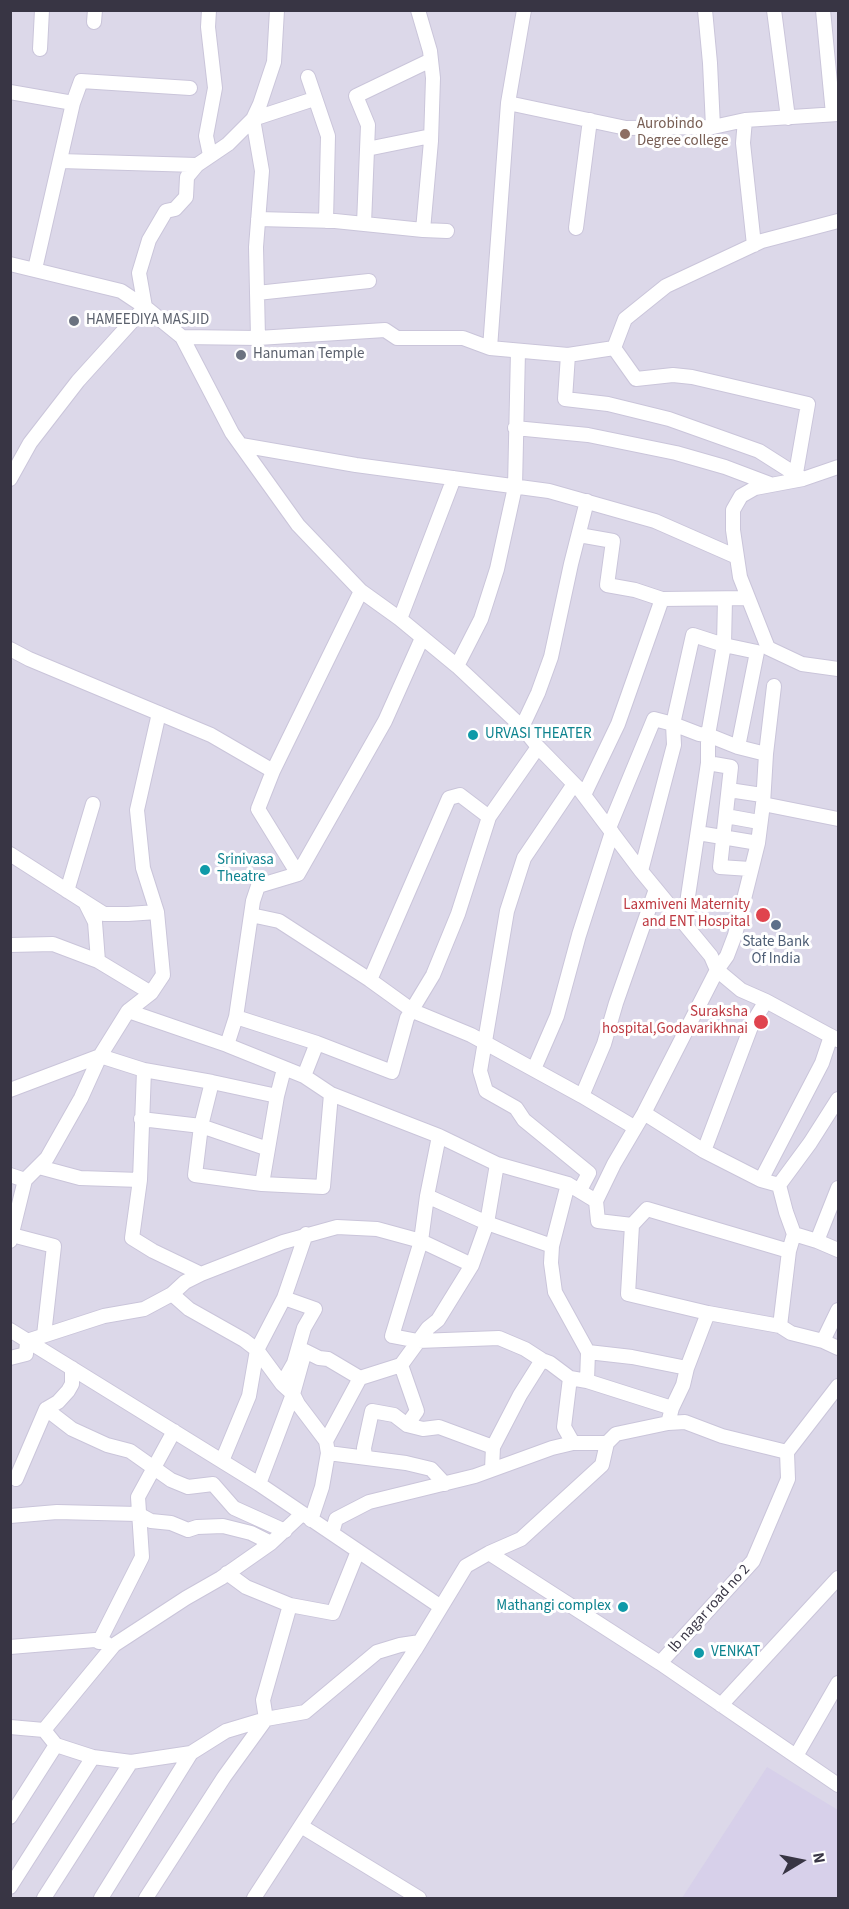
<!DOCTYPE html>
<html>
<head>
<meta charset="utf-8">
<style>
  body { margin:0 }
  #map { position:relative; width:849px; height:1909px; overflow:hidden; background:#e8e5f1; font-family:"Source Sans 3",sans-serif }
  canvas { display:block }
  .frame { position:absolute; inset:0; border:12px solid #383544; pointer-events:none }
  .north { position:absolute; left:771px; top:1831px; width:60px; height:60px; -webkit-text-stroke:4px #fff; paint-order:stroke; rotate:80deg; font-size:16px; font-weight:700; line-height:24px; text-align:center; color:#383544 }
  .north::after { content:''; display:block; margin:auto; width:21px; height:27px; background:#383544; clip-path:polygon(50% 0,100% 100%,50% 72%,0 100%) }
</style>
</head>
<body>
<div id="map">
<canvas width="849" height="1909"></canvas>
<div class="frame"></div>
<div class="north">N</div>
</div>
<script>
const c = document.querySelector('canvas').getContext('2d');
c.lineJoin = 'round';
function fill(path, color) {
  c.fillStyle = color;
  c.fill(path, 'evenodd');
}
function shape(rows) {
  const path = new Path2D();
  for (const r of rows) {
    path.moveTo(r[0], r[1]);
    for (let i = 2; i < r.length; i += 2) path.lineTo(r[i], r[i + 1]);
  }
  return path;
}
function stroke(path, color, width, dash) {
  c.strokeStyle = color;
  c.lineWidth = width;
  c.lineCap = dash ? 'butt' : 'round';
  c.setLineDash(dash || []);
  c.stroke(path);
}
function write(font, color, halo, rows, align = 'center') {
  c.font = font + ' "Source Sans 3",sans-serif';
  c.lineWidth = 6;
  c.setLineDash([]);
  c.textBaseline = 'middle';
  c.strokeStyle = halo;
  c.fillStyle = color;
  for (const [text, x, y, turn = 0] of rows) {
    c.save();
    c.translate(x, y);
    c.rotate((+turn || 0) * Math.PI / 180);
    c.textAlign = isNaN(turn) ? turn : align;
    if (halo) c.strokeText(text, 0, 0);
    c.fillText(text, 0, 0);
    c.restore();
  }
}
fill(shape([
  [11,11,838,11,838,1898,11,1898]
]), '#dcd8e9');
fill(shape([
  [767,1767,838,1810,838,1898,682,1898]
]), '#d7d0ea');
const minor = shape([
  [209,10,208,27,215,88,206,136,210,155],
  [418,10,430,51,433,78,431,141,423,230,447,231],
  [705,10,710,63,713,127],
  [774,10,788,118],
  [823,10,833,114],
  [94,22,95,10],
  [40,49,42,10],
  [308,77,328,136,326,221],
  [10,92,73,103],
  [508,103,524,10],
  [745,120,743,143,754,245],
  [367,149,431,136],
  [60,161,197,165],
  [258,219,335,221,423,230],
  [364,224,368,125,356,96,431,60],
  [576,228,590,120],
  [10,264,121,291,145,307,182,337,232,433,298,525,361,591,400,619,457,666,522,727,538,747,580,790,641,871,711,956,717,970,741,990,766,1001,838,1040],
  [35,269,73,103,81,81,190,88],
  [257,293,369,281],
  [182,337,258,338,385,330,397,338,463,338,490,348,568,355,614,348,625,319,666,286,762,241,838,221],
  [258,338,256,247,262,171,253,119,314,99],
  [490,348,508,103,626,128,713,127,745,120,838,114],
  [614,348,636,379,673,375,692,377,808,404,796,473],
  [568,355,565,399,608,404,669,419,759,451,803,479],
  [515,428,588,435,676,453,725,467,770,484],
  [241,445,356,465,549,491,655,521,737,557,740,577,768,648,802,664,838,669],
  [10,479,30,443,78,381,145,307,139,273,149,240,166,211,175,209,186,197,187,177,197,165,228,144,253,119,260,104,274,62,277,10],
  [579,535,613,541,607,585,635,590,662,599,748,598],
  [737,557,733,530,733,510,741,496,755,488,803,479,838,467],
  [400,619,454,478],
  [10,649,29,659,211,735,273,771,361,591],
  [457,666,481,619,497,569,515,487,518,351],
  [522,727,538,693,551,657,571,564,587,501],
  [708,763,731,767,720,867,750,869],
  [273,771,258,809,298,874,385,721,422,638],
  [574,784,524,858,507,911,480,1071,486,1091,516,1108,524,1120,589,1173,580,1190],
  [729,790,762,795],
  [584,795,618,724,662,599],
  [763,804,766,754,774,686],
  [726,816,759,822],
  [489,817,460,795,449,798,370,980,413,1011,471,1035,582,1096,634,1127],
  [609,828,654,719,673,724,699,734,708,735,738,747,766,754],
  [698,833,758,843],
  [10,854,85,902,95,922,98,961,151,993],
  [641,871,674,745,673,724,693,635,724,645,725,599],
  [67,891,93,804],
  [85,902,104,914,128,914,157,912],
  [251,915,279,921,370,980],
  [684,923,708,763,708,735,724,645,757,652,738,747],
  [10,945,53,944,98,961],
  [766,1001,752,1024,704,1151,761,1180,779,1185,810,1143,838,1099],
  [128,1011,151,993,163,975,157,912,143,868,137,810,159,713],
  [236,1017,317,1043,392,1072,407,1018,433,975,458,914,489,817,538,747],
  [227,1045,236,1017,253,901,258,886,298,874],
  [534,1069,557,1016,579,935,612,832],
  [144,1070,212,1082,277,1096,284,1069],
  [304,1076,317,1043],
  [212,1082,201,1126,195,1175,262,1184,323,1187,331,1094],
  [10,1090,100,1056,128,1011,227,1045,304,1076,331,1094,439,1136,497,1164,568,1184,596,1201,614,1164,644,1113,717,970,727,956,735,935,758,843,763,804,838,819],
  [582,1096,604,1044,616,1003,656,889],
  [644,1113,704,1151],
  [141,1119,201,1126,268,1149],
  [439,1136,427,1196,487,1223,552,1246],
  [10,1175,25,1180],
  [140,1180,132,1238,153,1251,201,1274],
  [761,1180,822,1063,831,1036],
  [262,1184,277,1096],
  [568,1184,552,1246,551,1263,555,1292,588,1352,587,1381,570,1378,564,1427,573,1443,607,1443],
  [779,1185,786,1212,794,1234],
  [838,1188,817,1241,838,1250],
  [427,1196,421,1241,392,1336,418,1341,499,1338,525,1349,542,1360,550,1363,570,1378],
  [596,1201,598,1221,632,1225,628,1294,708,1313,780,1326],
  [632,1225,647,1209,789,1251],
  [12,1235,54,1246,44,1335],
  [10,1241,25,1180,47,1158,81,1098,100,1056,144,1070,140,1180,80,1178,39,1167],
  [817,1241,794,1234,789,1251,780,1326,791,1333,823,1341,838,1348],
  [10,1330,259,1484,441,1607],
  [823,1341,838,1310],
  [588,1352,632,1357,687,1368],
  [10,1358,26,1354,27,1341,104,1316,144,1309,172,1294],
  [360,1378,401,1365],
  [587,1381,672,1408],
  [282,1384,294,1363,304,1328,315,1309,284,1298],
  [46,1409,72,1429,107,1445,130,1451,171,1480,188,1487,213,1484,234,1508,285,1531],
  [668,1423,672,1408,683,1385,687,1368,708,1313],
  [407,1425,417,1411,401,1365,428,1328,438,1320,472,1265,487,1223,497,1164],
  [365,1457,364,1448,372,1411,394,1415,407,1425,423,1429,439,1427,493,1447],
  [222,1461,249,1396,257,1350,284,1298,306,1234],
  [492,1469,493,1447,520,1395,542,1360],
  [16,1479,46,1409,58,1402,68,1391,72,1384,72,1368],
  [259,1484,293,1394,305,1351,319,1358,328,1359,360,1378,326,1441],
  [445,1484,431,1469,406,1463,328,1453,326,1441,298,1404,293,1394,282,1384,257,1350,244,1340,189,1309,172,1294,185,1282,201,1274,283,1242,337,1227,377,1229,421,1241,472,1265],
  [10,1516,57,1512,138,1514,151,1521,171,1523,188,1530,197,1527,223,1526,251,1533,271,1543],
  [311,1520,322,1487,328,1453],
  [332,1533,336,1519,369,1502,475,1476,552,1448,573,1443],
  [489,1553,660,1663,838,1785],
  [227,1573,246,1587,290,1605,333,1613,358,1551],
  [290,1605,263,1700,266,1719,305,1712,377,1652,400,1645,420,1642],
  [99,1642,142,1557,138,1497,174,1431],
  [10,1647,95,1640,106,1643],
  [660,1663,753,1561,788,1479,787,1452],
  [721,1705,838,1578],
  [10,1727,44,1730,56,1745,93,1757,131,1762,191,1753],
  [44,1730,114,1645,186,1598,221,1578,271,1543,302,1514],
  [796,1756,838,1683],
  [10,1817,56,1745],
  [301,1826,419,1898],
  [10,1887,93,1757],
  [44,1898,131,1762],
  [101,1898,191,1753,226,1731,266,1719],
  [146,1898,224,1777,266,1719],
  [254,1898,415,1650,466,1566,489,1553,521,1539,602,1465,607,1443,616,1434,668,1423,685,1422,722,1436,787,1452,838,1386]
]);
stroke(minor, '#cac5da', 16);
stroke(minor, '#fff', 14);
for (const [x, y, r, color] of [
  [625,134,6,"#8d6e63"],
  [74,321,6,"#6b7280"],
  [241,355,6,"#6b7280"],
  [473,735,6,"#0f9aa8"],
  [205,870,6,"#0f9aa8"],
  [763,915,8,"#e0444e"],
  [776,925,6,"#5c6f8a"],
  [761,1022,8,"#e0444e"],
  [623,1607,6,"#0f9aa8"],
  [699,1653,6,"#0f9aa8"]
]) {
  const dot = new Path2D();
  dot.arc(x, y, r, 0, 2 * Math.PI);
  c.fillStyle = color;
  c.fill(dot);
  stroke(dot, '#fff', 2);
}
write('15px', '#785e54', '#fff', [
  ["Aurobindo",637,125],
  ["Degree college",637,142]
], 'left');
write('15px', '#5b616d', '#fff', [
  ["HAMEEDIYA MASJID",86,321],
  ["Hanuman Temple",253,355]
], 'left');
write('15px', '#0d838f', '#fff', [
  ["URVASI THEATER",485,735],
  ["Srinivasa",217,861],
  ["Theatre",217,878],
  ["Mathangi complex",611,1607,"right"],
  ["VENKAT",711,1653]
], 'left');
write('15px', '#be3a42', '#fff', [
  ["Laxmiveni Maternity",750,906],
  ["and ENT Hospital",750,923],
  ["Suraksha",748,1013],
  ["hospital,Godavarikhnai",748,1030]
], 'right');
write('15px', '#4e5e75', '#fff', [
  ["State Bank",776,943],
  ["Of India",776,960]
]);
write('15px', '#383544', '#fff', [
  ["lb nagar road no 2",710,1609,-48]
]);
</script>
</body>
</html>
